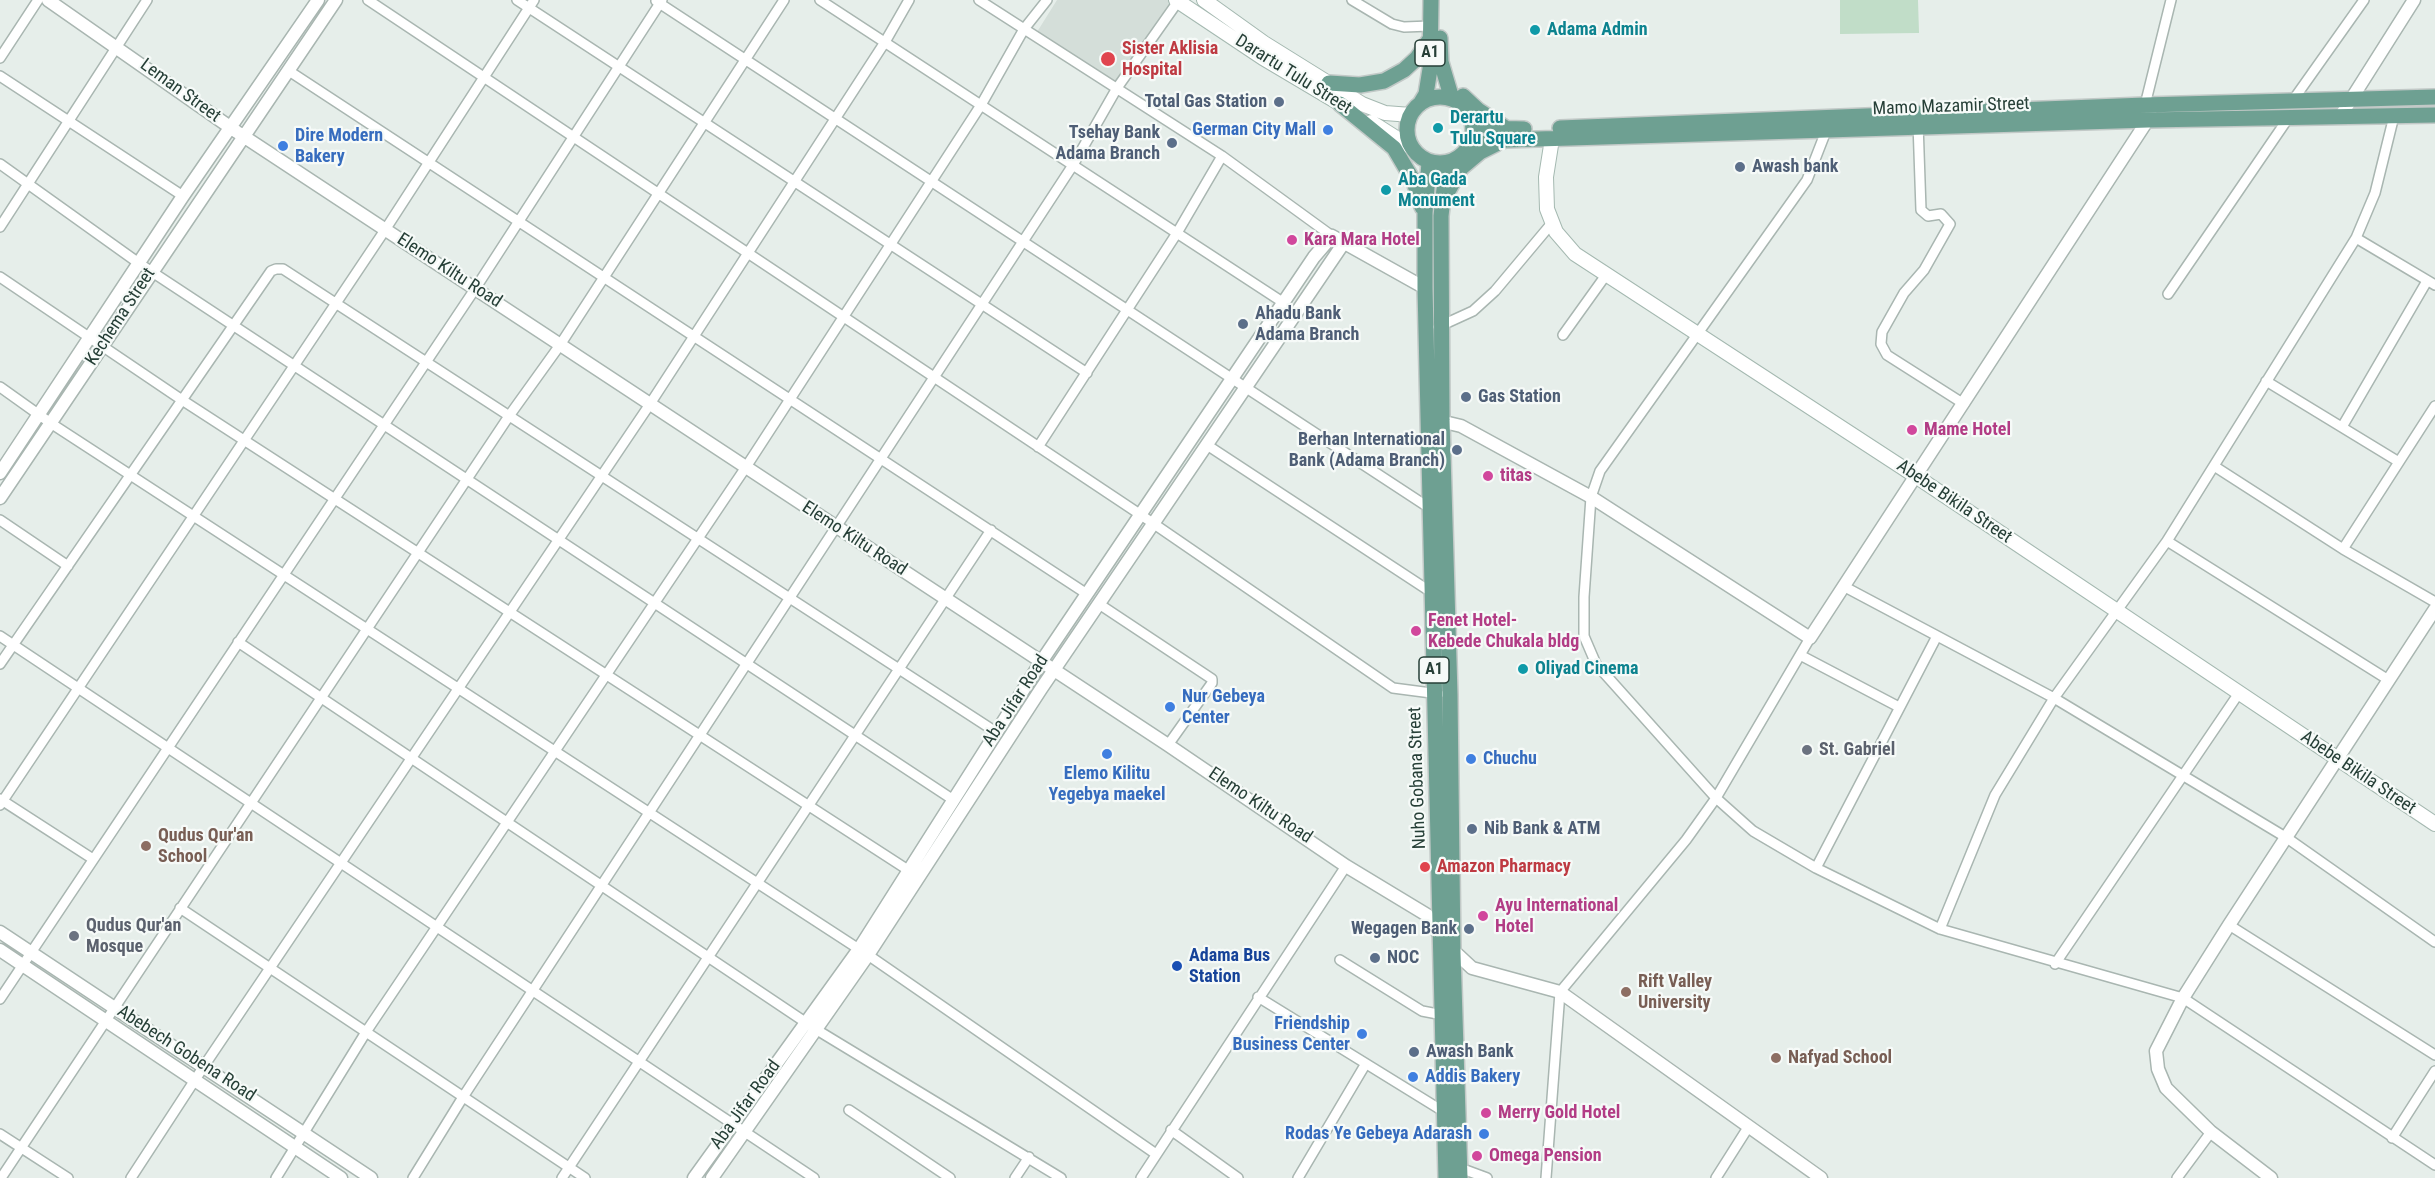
<!DOCTYPE html>
<html>
<head>
<meta charset="utf-8">
<style>
  body { margin:0 }
  canvas { display:block; background:#e6eeea }
</style>
</head>
<body>
<canvas width="2435" height="1178"></canvas>
<script>
const c = document.querySelector('canvas').getContext('2d');
c.lineJoin = 'round';
function fill(path, color) {
  c.fillStyle = color;
  c.fill(path, 'evenodd');
}
function shape(rows) {
  const path = new Path2D();
  for (const r of rows) {
    if (r.length === 3) {
      path.moveTo(r[0] + r[2], r[1]);
      path.arc(r[0], r[1], r[2], 0, 2 * Math.PI);
      continue;
    }
    path.moveTo(r[0], r[1]);
    for (let i = 2; i < r.length; i += 2) path.lineTo(r[i], r[i + 1]);
  }
  return path;
}
function stroke(path, color, width, dash) {
  c.strokeStyle = color;
  c.lineWidth = width;
  c.lineCap = dash ? 'butt' : 'round';
  c.setLineDash(dash || []);
  c.stroke(path);
}
function write(font, color, halo, rows, align = 'center') {
  c.font = font + ' "Roboto Condensed",sans-serif';
  c.lineWidth = 4.5;
  c.setLineDash([]);
  c.textBaseline = 'middle';
  c.strokeStyle = halo;
  c.fillStyle = color;
  for (const [text, x, y, turn = 0] of rows) {
    c.save();
    c.translate(x, y);
    c.rotate((+turn || 0) * Math.PI / 180);
    c.textAlign = isNaN(turn) ? turn : align;
    if (halo) c.strokeText(text, 0, 0);
    c.fillText(text, 0, 0);
    c.restore();
  }
}
fill(shape([
  [1057,0,1168,0,1172,3,1120,86,1037,32]
]), '#d4ded9');
fill(shape([
  [1840,0,1918,0,1919,33,1840,34]
]), '#c1ddc8');
const minor = shape([
  [368,0,1141,515,1393,688,1439,694],
  [517,0,1087,373],
  [820,0,1284,303],
  [979,0,1222,156,1332,236],
  [1352,0,1392,24,1404,27,1430,26],
  [656,1,1431,509],
  [0,58,38,0],
  [289,71,1087,594],
  [0,76,183,196],
  [2291,103,2364,0],
  [2145,105,2171,0],
  [1918,123,1921,210,1928,216,1941,214,1950,224,1924,270,1904,293,1882,332,1881,344,1887,355,1964,404],
  [1828,126,1807,180,1600,471,1591,497,1584,597,1584,636,1596,664,1716,798,1753,831,1816,868,1940,929,2183,998,2435,1165],
  [0,164,140,264,952,799],
  [0,227,147,0],
  [2356,238,2435,285],
  [0,277,182,400,908,870],
  [2168,294,2289,117],
  [1438,327,1473,311,1495,291,1552,223],
  [1563,335,1606,275],
  [2266,381,2399,462],
  [0,387,52,424,868,955,1156,1154],
  [2342,427,2427,281],
  [1207,445,1434,594],
  [1038,447,1177,233,1222,156],
  [2214,466,2343,549,2435,602],
  [0,520,68,566],
  [2167,541,2387,679],
  [2343,549,2435,406],
  [1845,587,2054,698,2287,838,2435,942],
  [1099,604,1212,679,1212,683,1168,745],
  [0,636,814,1178],
  [238,642,817,1030,1061,1178],
  [1800,655,1899,707],
  [0,664,271,271,276,269,283,269,996,732],
  [0,799,93,859],
  [0,805,385,230,534,0],
  [1816,868,1937,636],
  [180,908,585,1178],
  [2229,925,2435,1055],
  [1940,929,1995,795,2054,698,2167,541,2356,238,2375,193,2394,116],
  [1340,960,1422,1011,1443,1015],
  [2055,964,2239,693],
  [1258,997,1446,1113],
  [0,999,475,289,662,0],
  [849,1110,950,1178],
  [1171,1130,1238,1178],
  [0,1134,68,1178],
  [2392,1138,2435,1071],
  [1460,1168,1487,1178],
  [1,1178,509,416,560,345,784,0],
  [131,1178,204,1066,650,404,885,42,909,0],
  [276,1178,366,1032,746,467,981,105,1024,29,1047,0],
  [413,1178,463,1097,1073,165,1117,88,1179,0],
  [562,1178,991,530],
  [1015,1178,1029,1157],
  [1141,1178,1346,866],
  [1298,1178,1365,1065],
  [1546,1178,1560,992,1686,840,1716,798,1810,638],
  [1716,1178,1749,1126],
  [2177,1178,2211,1132]
]);
const tertiary = shape([
  [48,0,237,132,1168,745,1346,866,1427,915,1443,941,1472,968,1560,992,1821,1178],
  [2340,117,2414,0],
  [1436,420,1461,426,1591,497,1810,638,2151,115],
  [0,473,183,196,318,0],
  [0,498,336,0],
  [0,932,371,1178],
  [0,950,341,1178],
  [694,1178,859,949,1041,662,1314,257,1332,236,1425,288],
  [712,1178,868,955,1041,689,1343,244],
  [2271,1178,2211,1132,2166,1088,2158,1069,2156,1051,2183,998,2229,925,2435,609]
]);
const secondary = shape([
  [1176,0,1263,58,1349,109],
  [1204,0,1264,43,1362,104,1385,113,1411,115],
  [1371,122,1412,148],
  [1552,139,1546,177,1547,209,1556,232,1575,254,1917,477,2435,824]
]);
const primary = shape([
  [1440,38,1441,62,1452,99],
  [1329,83,1360,85,1384,81,1404,70,1417,58,1430,39],
  [1463,96,1478,110,1504,127],
  [1440,130,33],
  [1340,104,1394,148,1414,182,1422,207],
  [1420,104,1426,94,1430,69,1431,0],
  [1471,120,1492,128,1524,129],
  [1560,128,2145,105,2435,97],
  [1469,146,1506,140,2148,120,2435,115],
  [1429,162,1425,213,1425,288,1446,1178],
  [1447,163,1441,216,1442,420,1450,695,1453,953,1460,1178],
  [1448,191,1461,168,1480,152,1496,144]
]);
stroke(minor, '#a9b6b1', 12);
stroke(tertiary, '#a9b6b1', 15);
stroke(secondary, '#a5b9b1', 16);
stroke(primary, '#c2c9c7', 18);
stroke(minor, '#fff', 9);
stroke(tertiary, '#fff', 12);
stroke(secondary, '#fff', 14);
stroke(primary, '#6ea092', 15);
for (const [x, y, r, color] of [
  [1535,30,6,"#0f9aa8"],
  [1108,59,8,"#e0444e"],
  [1279,102,6,"#5c6f8a"],
  [1438,128,6,"#0f9aa8"],
  [1328,130,6,"#3f7fe0"],
  [1172,143,6,"#5c6f8a"],
  [283,146,6,"#3f7fe0"],
  [1740,167,6,"#5c6f8a"],
  [1386,190,6,"#0f9aa8"],
  [1292,240,6,"#d1479c"],
  [1243,324,6,"#5c6f8a"],
  [1466,397,6,"#5c6f8a"],
  [1912,430,6,"#d1479c"],
  [1457,450,6,"#5c6f8a"],
  [1488,476,6,"#d1479c"],
  [1416,631,6,"#d1479c"],
  [1523,669,6,"#0f9aa8"],
  [1170,707,6,"#3f7fe0"],
  [1807,750,6,"#6b7280"],
  [1107,754,6,"#3f7fe0"],
  [1471,759,6,"#3f7fe0"],
  [1472,829,6,"#5c6f8a"],
  [146,846,6,"#8d6e63"],
  [1425,867,6,"#e0444e"],
  [1483,916,6,"#d1479c"],
  [1469,929,6,"#5c6f8a"],
  [74,936,6,"#6b7280"],
  [1375,958,6,"#5c6f8a"],
  [1177,966,6,"#1a4fb4"],
  [1626,992,6,"#8d6e63"],
  [1362,1034,6,"#3f7fe0"],
  [1414,1052,6,"#5c6f8a"],
  [1776,1058,6,"#8d6e63"],
  [1413,1077,6,"#3f7fe0"],
  [1486,1113,6,"#d1479c"],
  [1484,1134,6,"#3f7fe0"],
  [1477,1156,6,"#d1479c"]
]) {
  const dot = new Path2D();
  dot.arc(x, y, r, 0, 2 * Math.PI);
  c.fillStyle = color;
  c.fill(dot);
  stroke(dot, '#f6faf8', 2);
}
for (const [x, y, w] of [
  [1430,53,30],
  [1434,670,30]
]) {
  const box = new Path2D();
  box.roundRect(x - w / 2, y - 13, w, 26, 4.5);
  c.fillStyle = '#f6faf8';
  c.fill(box);
  stroke(box, '#263f37', 1.5);
}
write('bold 16px', '#263f37', null, [
  ["A1",1430,53],
  ["A1",1434,670]
]);
write('bold 18px', '#0d838f', '#f6faf8', [
  ["Adama Admin",1547,30],
  ["Derartu",1450,118],
  ["Tulu Square",1450,139],
  ["Aba Gada",1398,180],
  ["Monument",1398,201],
  ["Oliyad Cinema",1535,669]
], 'left');
write('bold 18px', '#be3a42', '#f6faf8', [
  ["Sister Aklisia",1122,49],
  ["Hospital",1122,70],
  ["Amazon Pharmacy",1437,867]
], 'left');
write('18px', '#263f37', '#f6faf8', [
  ["Darartu Tulu Street",1293,75,32],
  ["Leman Street",180,91,36],
  ["Mamo Mazamir Street",1951,107,-2],
  ["Elemo Kiltu Road",449,271,33],
  ["Kechema Street",121,317,-57],
  ["Abebe Bikila Street",1954,502,34],
  ["Elemo Kiltu Road",854,539,33],
  ["Aba Jifar Road",1016,701,-57],
  ["Abebe Bikila Street",2358,773,34],
  ["Nuho Gobana Street",1418,778,-92],
  ["Elemo Kiltu Road",1260,806,34],
  ["Abebech Gobena Road",186,1054,33],
  ["Aba Jifar Road",746,1105,-54]
]);
write('bold 18px', '#4e5e75', '#f6faf8', [
  ["Total Gas Station",1267,102,"right"],
  ["Tsehay Bank",1160,133,"right"],
  ["Adama Branch",1160,154,"right"],
  ["Awash bank",1752,167],
  ["Ahadu Bank",1255,314],
  ["Adama Branch",1255,335],
  ["Gas Station",1478,397],
  ["Berhan International",1445,440,"right"],
  ["Bank (Adama Branch)",1445,461,"right"],
  ["Nib Bank & ATM",1484,829],
  ["Wegagen Bank",1457,929,"right"],
  ["NOC",1387,958],
  ["Awash Bank",1426,1052]
], 'left');
write('bold 18px', '#366cbe', '#f6faf8', [
  ["German City Mall",1316,130,"right"],
  ["Dire Modern",295,136],
  ["Bakery",295,157],
  ["Nur Gebeya",1182,697],
  ["Center",1182,718],
  ["Chuchu",1483,759],
  ["Elemo Kilitu",1107,774,"center"],
  ["Yegebya maekel",1107,795,"center"],
  ["Friendship",1350,1024,"right"],
  ["Business Center",1350,1045,"right"],
  ["Addis Bakery",1425,1077],
  ["Rodas Ye Gebeya Adarash",1472,1134,"right"]
], 'left');
write('bold 18px', '#b23c85', '#f6faf8', [
  ["Kara Mara Hotel",1304,240],
  ["Mame Hotel",1924,430],
  ["titas",1500,476],
  ["Fenet Hotel-",1428,621],
  ["Kebede Chukala bldg",1428,642],
  ["Ayu International",1495,906],
  ["Hotel",1495,927],
  ["Merry Gold Hotel",1498,1113],
  ["Omega Pension",1489,1156]
], 'left');
write('bold 18px', '#5b616d', '#f6faf8', [
  ["St. Gabriel",1819,750],
  ["Qudus Qur'an",86,926],
  ["Mosque",86,947]
], 'left');
write('bold 18px', '#785e54', '#f6faf8', [
  ["Qudus Qur'an",158,836],
  ["School",158,857],
  ["Rift Valley",1638,982],
  ["University",1638,1003],
  ["Nafyad School",1788,1058]
], 'left');
write('bold 18px', '#164399', '#f6faf8', [
  ["Adama Bus",1189,956],
  ["Station",1189,977]
], 'left');
</script>
</body>
</html>
